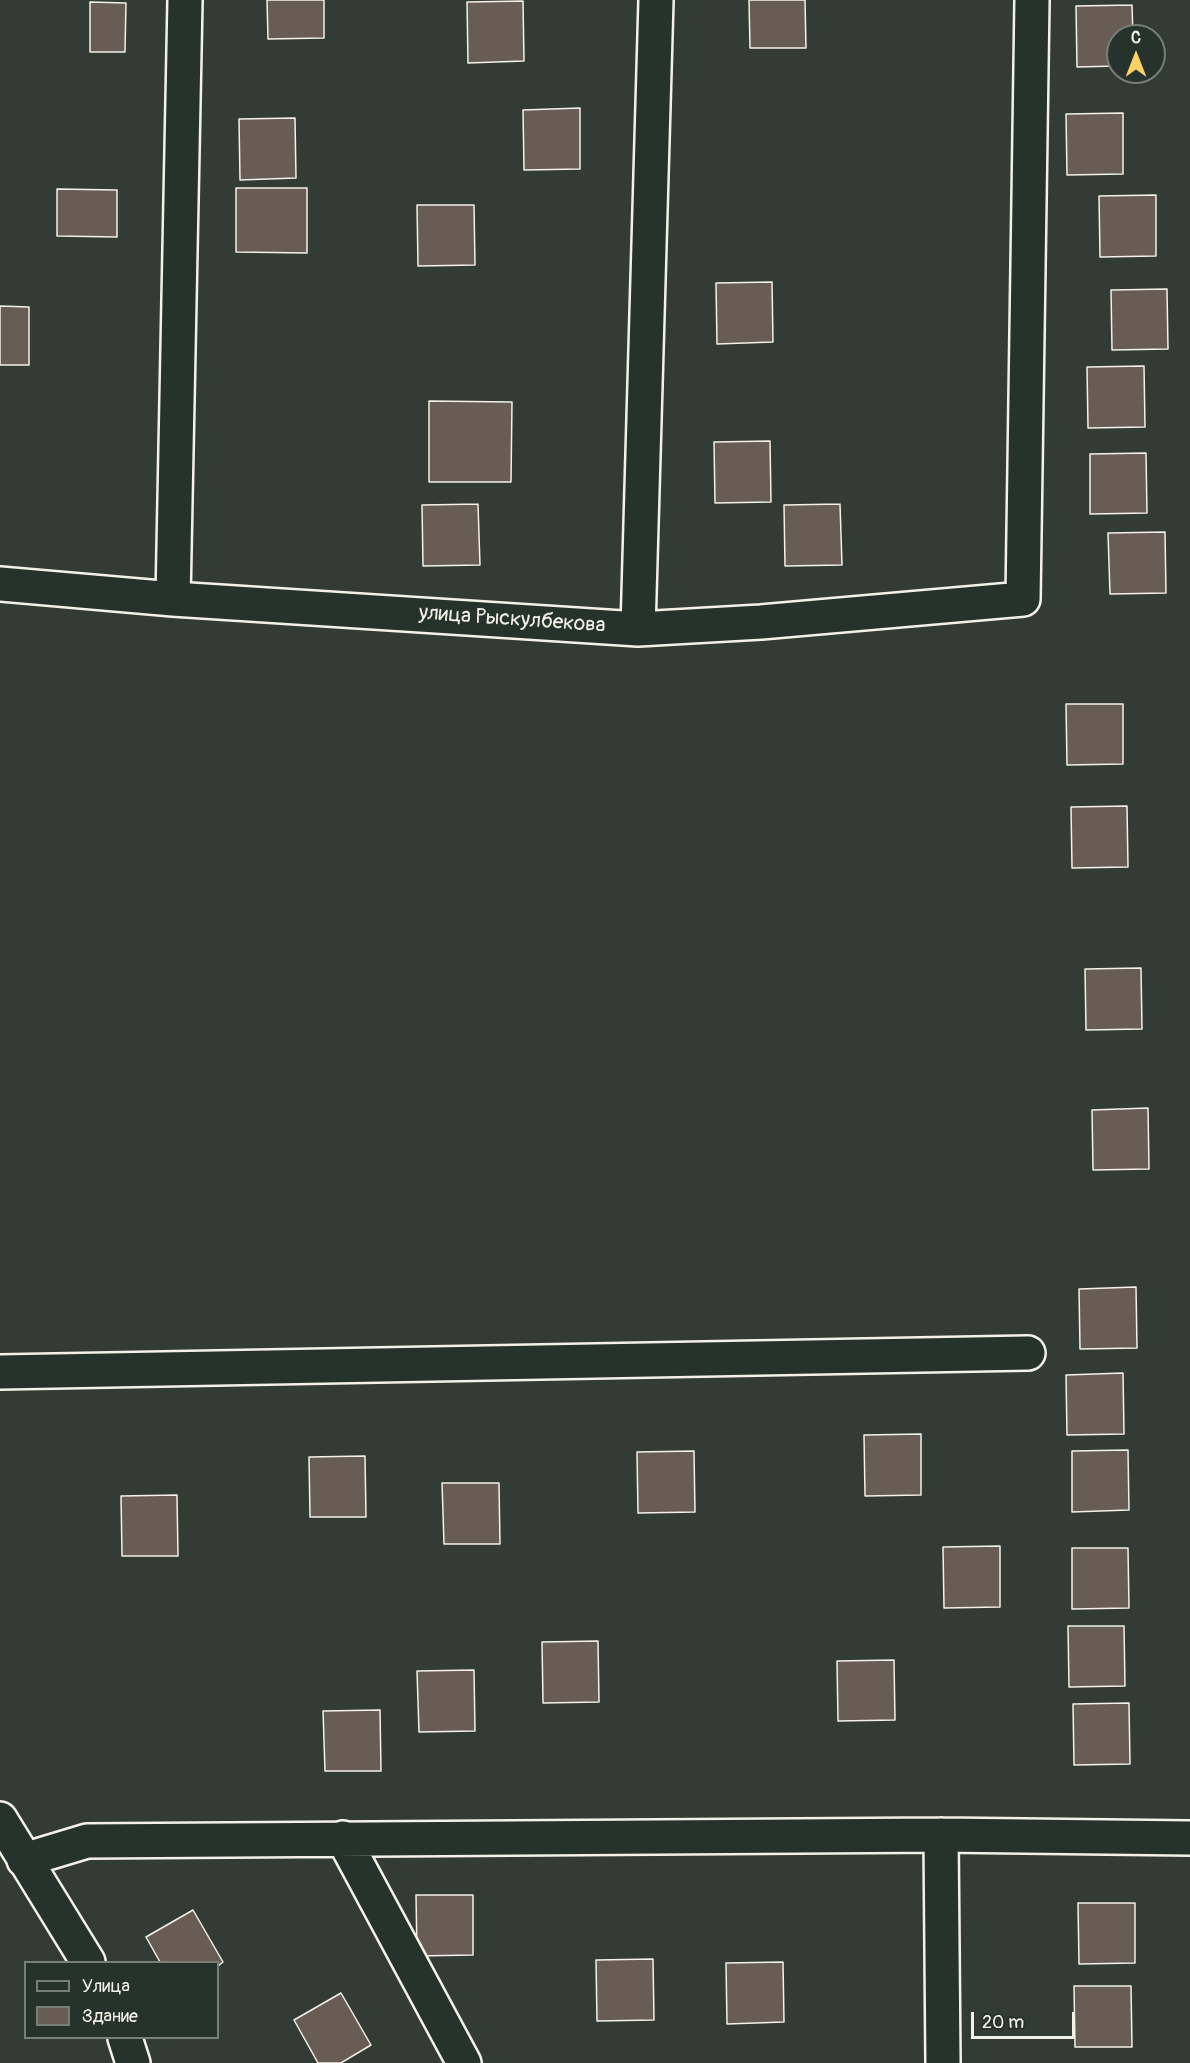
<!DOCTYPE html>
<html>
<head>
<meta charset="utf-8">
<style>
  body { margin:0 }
  #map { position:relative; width:1190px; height:2063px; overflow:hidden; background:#333b35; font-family:Pangolin,sans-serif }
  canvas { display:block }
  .legend { position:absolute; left:24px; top:1961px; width:195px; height:78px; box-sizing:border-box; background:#26332d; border:2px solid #787f78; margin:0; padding:8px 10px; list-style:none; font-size:18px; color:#f4f1e8 }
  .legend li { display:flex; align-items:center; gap:12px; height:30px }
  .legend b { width:30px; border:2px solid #787f78 }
  .north { position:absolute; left:1106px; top:24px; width:60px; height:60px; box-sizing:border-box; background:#26332d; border:2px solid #787f78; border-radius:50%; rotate:0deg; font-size:16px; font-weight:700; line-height:24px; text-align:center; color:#f4f1e8 }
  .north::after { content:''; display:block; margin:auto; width:21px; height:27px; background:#ffd166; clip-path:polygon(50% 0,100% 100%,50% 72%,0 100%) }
  .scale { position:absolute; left:971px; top:2012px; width:104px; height:27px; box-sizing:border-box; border:3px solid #f4f1e8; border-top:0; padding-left:8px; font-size:18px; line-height:21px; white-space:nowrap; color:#f4f1e8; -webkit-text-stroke:4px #26332d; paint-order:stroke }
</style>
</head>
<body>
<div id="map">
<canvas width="1190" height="2063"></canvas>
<ul class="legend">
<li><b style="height:8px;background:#26332d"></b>Улица</li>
<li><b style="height:16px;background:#685d54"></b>Здание</li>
</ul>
<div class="north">С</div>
<div class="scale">20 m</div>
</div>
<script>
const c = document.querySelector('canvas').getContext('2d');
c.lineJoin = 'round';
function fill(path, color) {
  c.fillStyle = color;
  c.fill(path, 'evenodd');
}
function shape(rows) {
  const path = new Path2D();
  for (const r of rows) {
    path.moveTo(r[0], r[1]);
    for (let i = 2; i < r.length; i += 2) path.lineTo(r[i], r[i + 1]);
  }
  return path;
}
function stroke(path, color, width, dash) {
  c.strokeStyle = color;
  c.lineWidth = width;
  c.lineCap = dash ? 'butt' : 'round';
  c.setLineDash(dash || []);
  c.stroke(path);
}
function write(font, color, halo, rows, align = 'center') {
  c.font = font + ' Pangolin,sans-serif';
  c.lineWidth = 6;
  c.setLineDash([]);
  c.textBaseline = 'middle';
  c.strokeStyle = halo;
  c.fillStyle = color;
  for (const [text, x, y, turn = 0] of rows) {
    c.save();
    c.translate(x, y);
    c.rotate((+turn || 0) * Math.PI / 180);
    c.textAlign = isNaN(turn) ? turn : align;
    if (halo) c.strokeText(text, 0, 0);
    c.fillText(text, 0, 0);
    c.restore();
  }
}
const building = shape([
  [267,0,324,0,324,38,268,39,267,0],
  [749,0,805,0,806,48,750,48,749,0],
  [523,1,524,61,468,63,467,2,523,1],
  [90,2,126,3,125,52,90,52,90,2],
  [1132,5,1133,36,1118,36,1118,66,1077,67,1076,6,1132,5],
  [580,108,580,169,524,170,523,110,580,108],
  [1123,113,1123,174,1067,175,1066,114,1123,113],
  [295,118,296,178,240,180,239,119,295,118],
  [236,188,307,188,307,253,236,252,236,188],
  [57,189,117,190,117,237,57,236,57,189],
  [1156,195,1156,256,1100,257,1099,196,1156,195],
  [417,205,474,205,475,265,418,266,417,205],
  [772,282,773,342,717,344,716,283,772,282],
  [1167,289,1168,349,1112,350,1111,290,1167,289],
  [0,306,29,307,29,365,0,365,0,306],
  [1144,366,1145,427,1088,428,1087,367,1144,366],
  [429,401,512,402,511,482,429,482,429,401],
  [770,441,771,502,715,503,714,442,770,441],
  [1146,453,1147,513,1090,514,1090,454,1146,453],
  [478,504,480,565,423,566,422,505,478,504],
  [840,504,842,565,785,566,784,505,840,504],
  [1165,532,1166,593,1110,594,1108,533,1165,532],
  [1066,704,1123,704,1123,764,1067,765,1066,704],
  [1127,806,1128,867,1072,868,1071,807,1127,806],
  [1141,968,1142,1029,1086,1030,1085,969,1141,968],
  [1148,1108,1149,1169,1093,1170,1092,1110,1148,1108],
  [1136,1287,1137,1348,1080,1349,1079,1289,1136,1287],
  [1123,1373,1124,1434,1067,1435,1066,1375,1123,1373],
  [921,1434,921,1495,865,1496,864,1435,921,1434],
  [1128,1450,1129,1510,1072,1512,1072,1451,1128,1450],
  [694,1451,695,1512,638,1513,637,1452,694,1451],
  [365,1456,366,1517,310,1517,309,1457,365,1456],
  [442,1483,499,1483,500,1544,444,1544,442,1483],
  [177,1495,178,1556,122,1556,121,1496,177,1495],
  [1000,1546,1000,1607,944,1608,943,1547,1000,1546],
  [1072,1548,1128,1548,1129,1608,1072,1609,1072,1548],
  [1068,1626,1124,1626,1125,1686,1069,1687,1068,1626],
  [598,1641,599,1702,543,1703,542,1642,598,1641],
  [894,1660,895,1720,838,1721,837,1661,894,1660],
  [474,1670,475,1731,419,1732,417,1671,474,1670],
  [1129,1703,1130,1764,1074,1765,1073,1704,1129,1703],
  [380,1710,381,1771,325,1771,323,1711,380,1710],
  [416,1895,473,1895,473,1955,417,1956,416,1895],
  [1078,1903,1135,1903,1135,1963,1079,1964,1078,1903],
  [193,1910,223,1962,218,1966,218,1962,160,1962,146,1937,193,1910],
  [653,1959,654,2020,597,2021,596,1960,653,1959],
  [783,1962,784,2022,727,2024,726,1963,783,1962],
  [1074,1986,1131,1986,1132,2047,1075,2047,1074,1986],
  [341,1993,371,2045,341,2063,318,2063,294,2020,341,1993]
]);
fill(building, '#685d54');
stroke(building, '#f4f1e8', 1.5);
const minor = shape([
  [0,584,173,599,638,629,761,622,1023,599,1032,0],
  [173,599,185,0],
  [638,629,656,0],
  [0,1372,1028,1353],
  [0,1819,88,1962],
  [941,1835,943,2063],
  [343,1838,464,2063],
  [24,1860,87,1841,941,1835,1190,1838],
  [125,2038,133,2063]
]);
stroke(minor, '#f4f1e8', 38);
stroke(minor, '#26332d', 33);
write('21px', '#f4f1e8', '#26332d', [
  ["улица Рыскулбекова",512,620,4]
]);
</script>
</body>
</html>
